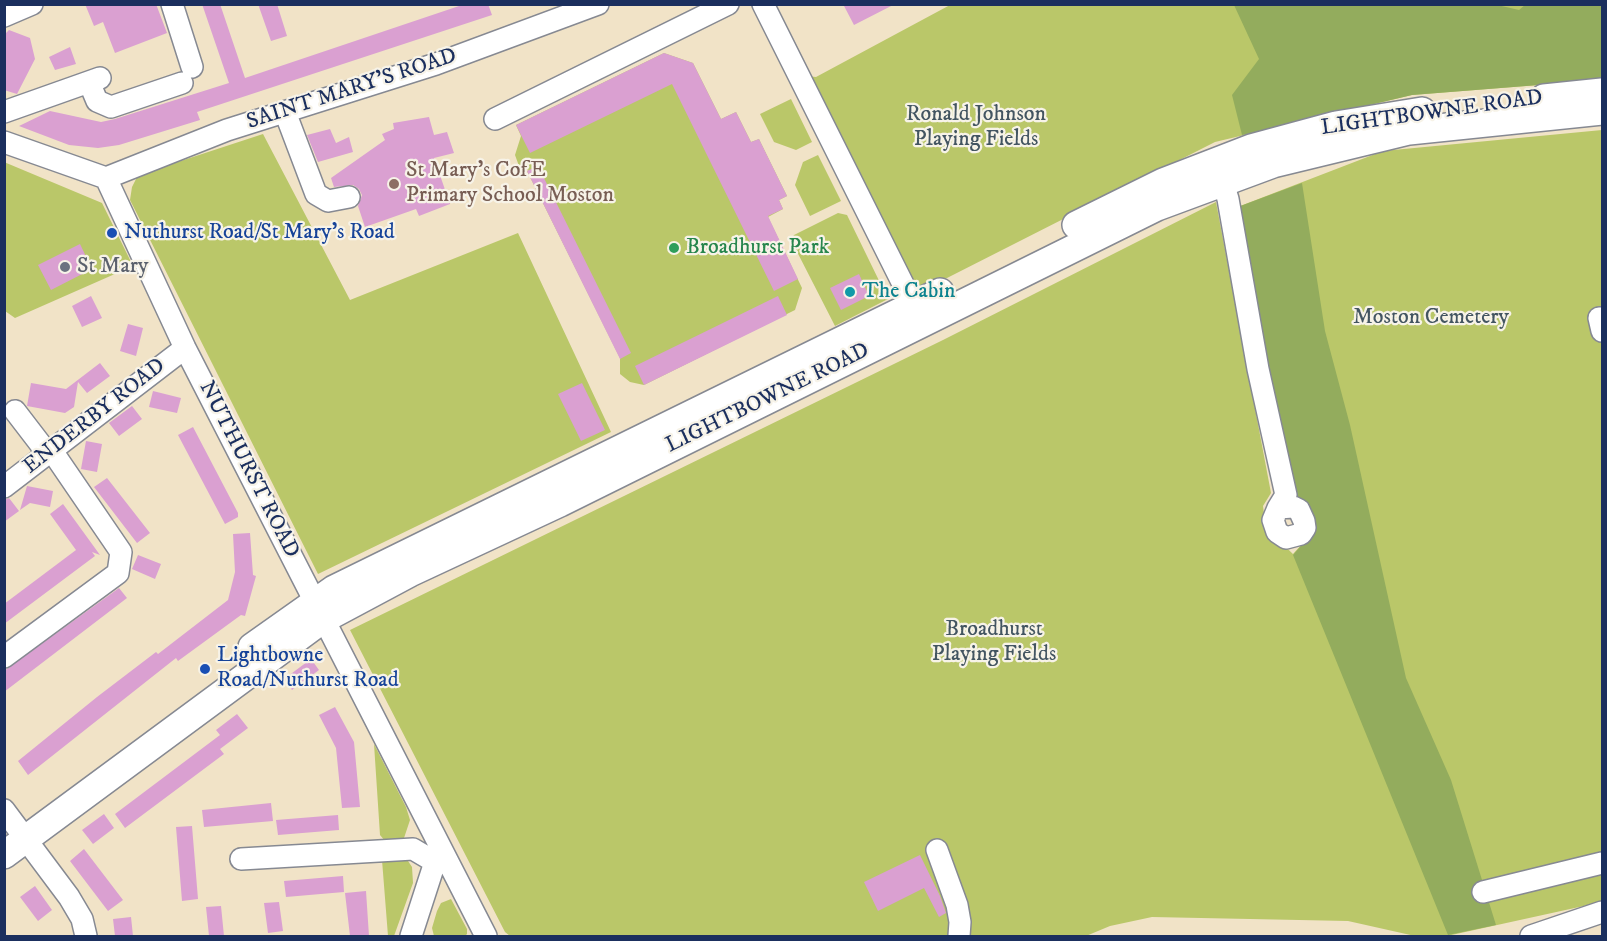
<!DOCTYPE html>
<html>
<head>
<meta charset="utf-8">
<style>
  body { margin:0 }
  #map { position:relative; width:1607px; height:941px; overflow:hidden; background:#f1e3c7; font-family:"IM FELL DW Pica",serif }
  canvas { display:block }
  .frame { position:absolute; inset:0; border:6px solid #1b2f5e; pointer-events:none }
</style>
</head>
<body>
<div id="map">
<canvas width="1607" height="941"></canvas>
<div class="frame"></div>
</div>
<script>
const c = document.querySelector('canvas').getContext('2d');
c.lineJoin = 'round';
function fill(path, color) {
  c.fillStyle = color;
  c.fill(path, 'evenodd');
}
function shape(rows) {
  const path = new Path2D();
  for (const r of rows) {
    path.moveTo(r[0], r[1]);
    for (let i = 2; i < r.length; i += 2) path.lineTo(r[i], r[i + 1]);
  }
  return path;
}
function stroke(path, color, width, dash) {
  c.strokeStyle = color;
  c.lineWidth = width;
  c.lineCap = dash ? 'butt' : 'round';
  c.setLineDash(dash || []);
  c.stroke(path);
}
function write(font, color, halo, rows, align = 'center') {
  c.font = font + ' "IM FELL DW Pica",serif';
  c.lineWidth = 4.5;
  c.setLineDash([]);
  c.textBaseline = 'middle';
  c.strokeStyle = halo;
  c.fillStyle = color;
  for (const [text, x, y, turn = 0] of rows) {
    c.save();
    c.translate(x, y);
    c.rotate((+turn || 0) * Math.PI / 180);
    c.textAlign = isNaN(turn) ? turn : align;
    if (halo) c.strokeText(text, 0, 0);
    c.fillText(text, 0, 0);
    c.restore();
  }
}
fill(shape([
  [950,5,1602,5,1602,80,1412,95,1215,142,947,278,915,287,806,76,816,77],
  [664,53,693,63,721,119,736,112,751,142,759,139,787,196,779,200,783,209,768,217,802,288,795,310,644,385,630,382,620,374,620,358,527,171,529,170,519,166,515,155,521,136,516,125],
  [791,99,812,142,796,150,774,142,760,114],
  [1602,130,1602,902,1447,936,1415,936,1348,921,1152,917,1110,926,1086,936,510,936,505,932,350,630,943,340,1216,202,1271,493,1263,506,1266,528,1293,554,1312,533,1313,516,1293,491,1235,208,1383,151],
  [263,134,350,300,518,233,611,432,318,574,130,200,132,187,138,175],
  [818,155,841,201,810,216,795,185,803,162],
  [4,162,102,203,133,266,15,318,5,311],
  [838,213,847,215,888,299,835,326,791,240,794,235],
  [374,744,406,807,410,820,404,838,398,841,385,841,380,835],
  [382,860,408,861,412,867,413,883,394,936,388,936],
  [451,899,467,929,467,934,465,936,434,936,432,928,437,911,441,903]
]), '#bac769');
fill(shape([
  [1493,4,1519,10,1525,5,1602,5,1602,80,1412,95,1242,135,1232,95,1259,59,1234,5],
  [1302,183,1325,331,1350,425,1406,678,1451,780,1496,925,1448,935,1293,555,1312,533,1313,516,1293,491,1235,208]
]), '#93ac5d');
fill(shape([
  [85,4,156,4,167,33,115,53,103,22,94,26],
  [202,4,220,4,245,78,465,4,488,4,492,15,197,112,200,120,119,145,98,148,69,145,19,126,50,111,101,122,115,119,229,83],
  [258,4,277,4,287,36,271,41],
  [843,4,895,4,854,25],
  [9,30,30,38,35,59,17,94,4,90,4,35],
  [70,47,76,64,55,70,49,57],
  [664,53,693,63,721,119,736,112,751,142,759,139,787,196,779,200,783,209,768,216,798,279,774,291,672,84,530,153,516,125],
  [429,117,434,135,447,132,454,153,434,158,450,204,419,216,416,209,365,227,358,206,362,195,359,189,353,185,334,187,331,178,385,140,382,134,394,129,393,123],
  [330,129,336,143,349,137,353,152,318,162,307,135],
  [538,166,631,353,620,359,527,171],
  [80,244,92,269,51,290,38,265],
  [859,274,869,296,841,310,830,288],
  [91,296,102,318,82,327,72,306],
  [778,296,787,315,644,385,635,366],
  [128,324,143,328,136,356,120,351],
  [100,363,110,376,87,393,78,382,74,407,65,413,27,406,31,383,66,389],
  [582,383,605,430,581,441,558,394],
  [153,391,181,398,177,413,149,407],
  [132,406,142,419,119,436,109,423],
  [193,427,238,513,238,517,225,524,178,435],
  [86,441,102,444,97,472,81,469],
  [107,478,150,533,137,543,94,487],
  [27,486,53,491,50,507,30,503,20,510],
  [9,498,19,511,4,522,4,500],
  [63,504,100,555,92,552,95,556,4,624,4,604,76,550,50,514],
  [250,533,253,575,256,576,245,616,241,615,178,661,176,658,28,775,18,761,97,697,156,652,158,654,228,600,235,572,233,534],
  [138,555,161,564,155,579,132,569],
  [119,588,127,598,4,692,4,671],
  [311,659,319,670,292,690,284,679],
  [335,707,354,742,360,807,342,808,336,748,319,715],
  [237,714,248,728,220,749,224,754,125,828,115,814,220,735,216,730],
  [271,803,273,821,204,827,202,810],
  [104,814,114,828,93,844,82,830],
  [338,815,339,830,278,835,276,820],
  [192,826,198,899,182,901,176,827],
  [84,849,123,900,108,911,70,861],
  [920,855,940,896,946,913,939,917,924,888,878,911,864,882],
  [343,876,344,892,286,897,284,881],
  [35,886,52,910,38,921,20,897],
  [366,891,369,936,350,936,345,893],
  [279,902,283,931,268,933,264,903],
  [221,906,224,936,209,936,206,907],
  [131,917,133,936,115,936,113,919]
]), '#daa0d1');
const minor = shape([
  [172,4,192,67],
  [763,4,920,318],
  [4,16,32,4],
  [89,82,97,101,111,107,182,83],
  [4,112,100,78],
  [285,112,316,194,328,201,349,197],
  [495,119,728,4],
  [4,142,106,178,185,348,486,936],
  [1219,170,1228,199,1258,369,1286,495,1278,508,1273,520,1277,532,1286,538,1301,534,1305,528,1304,521,1299,510,1293,507,1278,508],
  [106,178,227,130,436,64,598,4],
  [1602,318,1599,318,1602,331],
  [15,411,48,454],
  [4,487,185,348],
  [4,657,118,573,121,552,52,451],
  [4,810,69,897,82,919,86,936],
  [937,850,957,905,960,922,959,936],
  [241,859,413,849,435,862],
  [1483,892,1602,863],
  [411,936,435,862,444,855],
  [1531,936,1602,912]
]);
const major = shape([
  [1544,98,1602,92],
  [1076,225,1163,182,1251,148,1336,125,1422,111],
  [252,647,334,589,940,292],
  [4,855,322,620,410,573,560,503,1157,207,1273,164,1409,131,1602,111]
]);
stroke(minor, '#868992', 24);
stroke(major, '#868992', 30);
stroke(minor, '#fff', 21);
stroke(major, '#fff', 27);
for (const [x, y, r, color] of [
  [394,184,6,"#8d6e63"],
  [112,233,6,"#1a4fb4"],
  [674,248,6,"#2e9e5b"],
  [65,267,6,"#6b7280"],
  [850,292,6,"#0f9aa8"],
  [205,669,6,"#1a4fb4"]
]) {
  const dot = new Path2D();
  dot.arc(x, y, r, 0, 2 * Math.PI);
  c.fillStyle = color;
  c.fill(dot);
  stroke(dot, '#f7f3e8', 2);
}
write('22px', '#1b2f5e', '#f7f3e8', [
  ["SAINT MARY'S ROAD",352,90,-18],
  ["LIGHTBOWNE ROAD",1432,114,-8],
  ["LIGHTBOWNE ROAD",768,399,-26],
  ["ENDERBY ROAD",95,417,-38],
  ["NUTHURST ROAD",248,470,63]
]);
write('22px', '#435561', '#f7f3e8', [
  ["Ronald Johnson",976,115],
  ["Playing Fields",976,140],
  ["Moston Cemetery",1431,318],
  ["Broadhurst",994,630],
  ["Playing Fields",994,655]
]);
write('22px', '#785e54', '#f7f3e8', [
  ["St Mary's CofE",406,171],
  ["Primary School Moston",406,196]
], 'left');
write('22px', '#164399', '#f7f3e8', [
  ["Nuthurst Road/St Mary's Road",124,233],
  ["Lightbowne",217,656],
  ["Road/Nuthurst Road",217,681]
], 'left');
write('22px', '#27864d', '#f7f3e8', [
  ["Broadhurst Park",686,248]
], 'left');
write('22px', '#5b616d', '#f7f3e8', [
  ["St Mary",77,267]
], 'left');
write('22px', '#0d838f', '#f7f3e8', [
  ["The Cabin",862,292]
], 'left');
</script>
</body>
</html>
